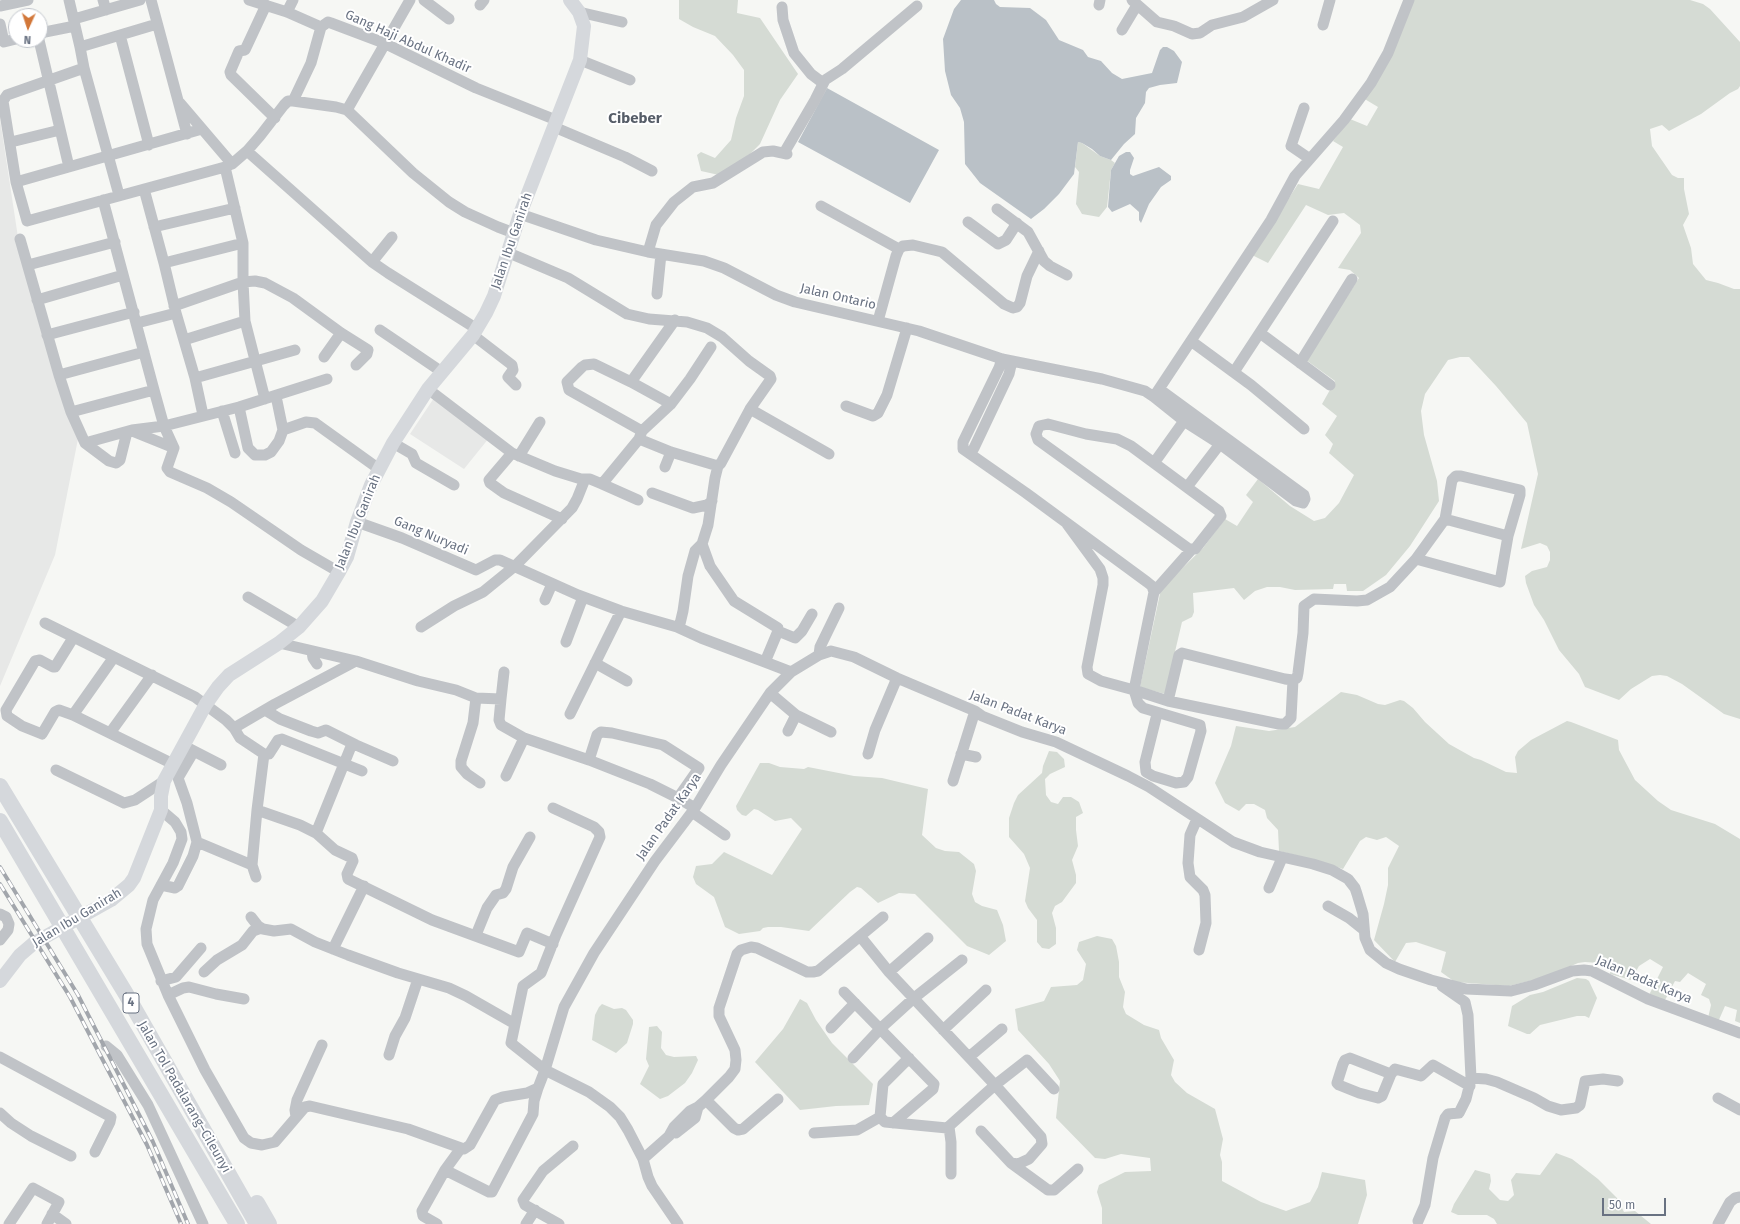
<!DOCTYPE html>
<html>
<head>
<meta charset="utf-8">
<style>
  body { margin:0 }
  #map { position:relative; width:1740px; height:1224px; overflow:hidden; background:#f6f7f4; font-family:"Fira Sans",sans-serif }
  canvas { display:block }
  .north { position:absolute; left:8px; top:8px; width:40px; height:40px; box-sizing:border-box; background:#fff; border:1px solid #c3c7cd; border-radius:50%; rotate:183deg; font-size:11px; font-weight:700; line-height:16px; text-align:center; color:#697282 }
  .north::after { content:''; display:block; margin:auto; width:14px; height:18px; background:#d27739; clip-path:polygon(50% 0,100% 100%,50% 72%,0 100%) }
  .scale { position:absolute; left:1602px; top:1198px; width:64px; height:18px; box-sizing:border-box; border:2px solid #697282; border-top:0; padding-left:5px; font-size:12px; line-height:14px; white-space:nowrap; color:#697282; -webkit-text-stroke:3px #fff; paint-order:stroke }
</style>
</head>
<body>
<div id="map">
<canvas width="1740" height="1224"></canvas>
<div class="north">N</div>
<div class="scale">50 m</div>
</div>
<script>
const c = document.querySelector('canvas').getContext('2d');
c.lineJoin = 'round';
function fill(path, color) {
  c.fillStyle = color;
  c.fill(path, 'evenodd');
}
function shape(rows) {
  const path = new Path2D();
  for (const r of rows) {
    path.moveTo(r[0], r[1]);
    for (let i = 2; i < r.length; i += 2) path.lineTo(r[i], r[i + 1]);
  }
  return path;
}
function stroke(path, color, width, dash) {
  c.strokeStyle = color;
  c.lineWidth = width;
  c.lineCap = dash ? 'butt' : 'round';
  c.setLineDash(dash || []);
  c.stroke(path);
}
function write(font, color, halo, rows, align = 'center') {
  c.font = font + ' "Fira Sans",sans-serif';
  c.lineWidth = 4;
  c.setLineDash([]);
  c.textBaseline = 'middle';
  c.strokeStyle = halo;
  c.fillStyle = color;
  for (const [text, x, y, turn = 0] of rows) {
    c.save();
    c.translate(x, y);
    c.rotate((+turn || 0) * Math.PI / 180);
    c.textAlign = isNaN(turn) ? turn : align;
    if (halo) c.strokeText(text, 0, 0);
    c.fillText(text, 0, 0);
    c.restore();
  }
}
fill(shape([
  [0,119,21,257,78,439,55,555,0,686],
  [434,398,489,438,464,469,410,434]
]), '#e7e8e7');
fill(shape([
  [679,0,738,0,737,13,760,18,798,74,780,100,760,144,750,154,719,175,701,171,697,155,701,152,715,158,731,140,736,118,744,96,744,70,733,55,715,36,693,27,679,19],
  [1413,0,1690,0,1703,4,1710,9,1740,42,1740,86,1738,89,1730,93,1701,114,1669,131,1662,125,1650,129,1652,146,1672,175,1678,178,1684,178,1684,189,1689,214,1683,225,1691,248,1693,264,1706,280,1718,283,1734,289,1740,289,1740,719,1724,714,1682,684,1667,676,1660,675,1652,676,1631,689,1619,700,1585,687,1579,674,1559,650,1544,620,1534,605,1526,583,1525,576,1532,571,1547,567,1550,560,1550,552,1547,546,1540,543,1521,549,1538,474,1527,423,1496,386,1469,357,1460,357,1448,360,1425,394,1421,411,1424,435,1437,481,1439,501,1410,546,1386,575,1363,591,1347,591,1346,584,1334,584,1333,589,1295,590,1280,587,1267,587,1255,591,1244,600,1234,588,1193,593,1194,612,1192,617,1182,622,1165,694,1140,687,1161,589,1203,548,1225,519,1237,526,1253,502,1246,495,1258,479,1290,506,1314,521,1325,518,1339,503,1354,475,1329,453,1333,444,1325,435,1337,416,1322,404,1335,381,1306,360,1359,278,1350,270,1338,268,1361,233,1360,225,1344,213,1328,215,1306,205,1268,263,1252,255,1298,184,1319,189,1343,147,1333,141,1350,119,1367,126,1378,107,1363,98],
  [1078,142,1082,143,1100,156,1111,160,1115,163,1111,170,1107,207,1099,217,1082,214,1076,204,1079,172,1075,167],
  [1341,692,1357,695,1378,704,1385,705,1400,700,1404,701,1413,708,1425,722,1449,744,1474,758,1481,760,1506,772,1517,773,1515,757,1518,751,1531,740,1567,721,1571,722,1618,740,1619,750,1635,780,1658,801,1671,810,1715,824,1740,839,1740,1023,1735,1021,1737,1010,1725,1006,1718,1022,1708,1018,1711,1005,1709,999,1701,995,1706,984,1688,973,1680,982,1675,981,1664,1002,1648,997,1663,967,1650,959,1639,966,1631,980,1610,974,1611,964,1585,962,1578,963,1545,977,1509,986,1455,982,1441,972,1446,952,1416,942,1406,943,1395,962,1374,940,1384,904,1388,885,1388,868,1399,846,1386,837,1377,840,1366,837,1360,841,1343,869,1319,861,1279,851,1278,830,1267,818,1265,810,1254,804,1246,804,1239,811,1225,803,1215,783,1231,746,1236,726,1269,731,1295,727],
  [1049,751,1057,752,1064,759,1065,767,1050,774,1045,779,1046,795,1051,802,1058,804,1063,797,1071,797,1079,802,1083,813,1076,817,1076,830,1078,846,1072,860,1076,875,1076,883,1062,902,1055,906,1052,913,1056,928,1056,944,1049,949,1042,948,1037,942,1037,920,1028,908,1025,901,1030,868,1024,854,1009,837,1009,818,1014,803,1018,795,1042,773,1043,766],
  [760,763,769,763,780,767,804,769,808,767,854,776,882,778,928,789,922,835,936,848,945,851,959,852,974,864,976,871,972,894,975,902,982,906,997,910,1003,925,1006,941,989,955,967,946,915,894,899,893,878,903,861,888,857,887,850,892,809,931,781,927,768,927,763,928,760,931,739,934,725,927,714,897,696,884,693,877,696,866,712,864,724,852,772,875,802,829,791,818,775,821,758,810,754,809,746,816,742,815,737,810,736,806],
  [1097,936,1112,939,1116,946,1119,962,1119,977,1125,992,1123,1007,1126,1014,1144,1025,1159,1030,1161,1038,1174,1060,1171,1075,1175,1082,1187,1093,1215,1109,1223,1139,1220,1155,1222,1162,1222,1181,1261,1202,1286,1211,1310,1202,1318,1187,1322,1172,1365,1180,1367,1195,1358,1224,1102,1224,1102,1208,1097,1192,1099,1185,1125,1172,1151,1171,1150,1158,1121,1154,1105,1159,1095,1158,1056,1118,1060,1081,1049,1064,1018,1030,1015,1009,1044,1001,1051,987,1077,985,1083,980,1086,964,1077,950,1079,942],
  [1577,978,1586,979,1589,981,1597,998,1589,1018,1585,1016,1577,1016,1540,1025,1530,1034,1527,1034,1508,1026,1512,1006,1530,995,1543,992],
  [800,999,807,1003,816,1020,832,1043,873,1084,869,1105,836,1106,800,1110,755,1062,783,1029],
  [602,1004,614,1009,622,1008,626,1010,633,1020,633,1024,627,1043,616,1053,592,1040,595,1015,599,1007],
  [657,1026,662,1032,661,1048,666,1055,674,1057,696,1056,698,1060,692,1073,685,1083,668,1096,660,1099,640,1084,649,1066,646,1059,649,1027],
  [1556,1153,1572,1159,1598,1179,1617,1198,1624,1212,1635,1211,1651,1224,1497,1224,1494,1219,1487,1215,1458,1215,1451,1212,1454,1204,1475,1170,1490,1174,1491,1181,1489,1189,1500,1200,1508,1201,1514,1195,1511,1180,1516,1173,1540,1175]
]), '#d5dbd4');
fill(shape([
  [961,0,994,0,996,4,1000,7,1030,8,1046,20,1059,40,1083,50,1088,57,1101,61,1112,73,1122,79,1152,73,1160,50,1163,47,1167,47,1174,51,1182,62,1177,83,1160,85,1149,88,1146,92,1145,103,1136,118,1135,134,1124,144,1111,160,1100,156,1092,149,1082,143,1078,142,1074,174,1059,194,1044,209,1031,219,980,183,965,164,964,122,960,108,951,95,945,71,943,39,954,9],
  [827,88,939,150,910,203,798,142],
  [1126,152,1130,152,1134,158,1130,170,1130,174,1133,176,1159,167,1171,176,1171,180,1161,187,1149,204,1141,223,1139,220,1139,212,1130,204,1112,212,1108,207,1111,170,1119,156]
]), '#bac1c7');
stroke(shape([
  [69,0,80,47,84,68,119,195],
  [103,0,106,10],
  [151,0,187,134],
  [249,0,287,12,321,27,328,22,331,23,384,43,476,88,556,120],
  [424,0,449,19],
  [1132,0,1157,22,1174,26,1192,34,1200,33,1212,25,1243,17,1273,0],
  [266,5,245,50,239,51,230,72,231,75,275,118],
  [480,5,484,0],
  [1099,5,1100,0],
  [0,6,28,0],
  [782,7,783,20,794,53,811,74,823,83],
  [287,12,293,0],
  [579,12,622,22],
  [74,19,140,0],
  [0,24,4,42,16,39],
  [1323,25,1330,0],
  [1122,30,1137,5],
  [40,33,75,26],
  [120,35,149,145],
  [39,40,69,167],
  [80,47,157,24],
  [580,60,630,80],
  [84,68,7,95,3,101,16,182,27,221,225,167,232,164,247,151,260,136,284,105,288,101,293,101,336,107,347,110,413,173,449,202,465,212,498,227,514,233],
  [293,101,311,63,321,27],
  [180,103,232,164],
  [1304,108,1291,146,1310,159],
  [347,110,410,0],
  [554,127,625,157,652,171],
  [11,142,60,130],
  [247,151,372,262,388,273,477,329],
  [784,153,815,100,825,80,842,69,917,6],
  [225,167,243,243,243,282,245,321,265,399],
  [16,182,202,129],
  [144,189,164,263,176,313,195,378,203,415],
  [103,200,154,390,164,426,174,448,167,468,170,472,207,488,231,502,301,550,339,572],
  [821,206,899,249],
  [997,209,1028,232,1044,261,1050,266,1067,275],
  [520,214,596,240,648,252,704,261,724,268,776,295,795,302,919,331,1002,359,1102,379,1145,391,1154,397,1184,421,1220,444,1296,501,1303,503,1305,499,1304,495,1159,389],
  [968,222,998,244,1006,240,1017,223],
  [154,227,235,208],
  [20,239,59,375,71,412,85,443,109,461,116,463,120,460,127,432],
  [648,252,656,225,674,202,693,187,713,183,763,152,773,151,787,154],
  [509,253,568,278,627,314,649,319,687,322,707,328,722,337,749,361,770,376,771,379,750,409,721,463,718,466,715,478,708,525,702,544,710,566,734,601,778,628,778,631,765,662,791,672],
  [372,262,392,237],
  [164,263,243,243],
  [28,265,115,242],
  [657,294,661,254],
  [37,300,123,275],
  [174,306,243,282,255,281,265,283,293,298,341,333,368,350,367,354,356,365],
  [878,321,896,256,899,249,903,246,913,245,942,252,1004,304,1013,308,1017,307,1020,303,1027,276,1039,251],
  [137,323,176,313],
  [380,330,442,372],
  [1260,333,1330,385],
  [47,335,134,312],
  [473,335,512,365,513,370,508,377,516,385],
  [184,340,245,321],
  [1191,341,1251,385,1304,429],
  [324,357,341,333],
  [1002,359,999,368,963,442,963,449,1026,493,1147,582,1152,586,1154,592],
  [1300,363,1352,279],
  [1234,372,1333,221],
  [59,375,144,352],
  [195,378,295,350],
  [631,382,675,320],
  [428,389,512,453,555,471,581,479,590,479,602,484,639,439,642,431,671,404,690,379,711,347],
  [1155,395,1271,220,1295,176,1344,120,1371,83,1388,53,1409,0],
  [846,406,873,416,878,413,887,395,907,328],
  [239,407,248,448,255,455,265,455,271,452,279,441,283,430,276,396],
  [750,409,829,454],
  [222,411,235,453],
  [71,412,154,390],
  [283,430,306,422,315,423,379,469],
  [132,431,174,448],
  [642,431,569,390,567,382,582,367,585,365,594,364,631,382,671,404],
  [639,439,671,452,718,466],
  [85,443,132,430,164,426,239,407,327,379],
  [393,443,412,454,416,463,454,485],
  [512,453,489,480,490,483,504,493,562,519],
  [970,454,974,448,1009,374,1012,361],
  [519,456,540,422],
  [1154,463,1131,446,1117,439,1086,434,1048,424,1039,426,1036,434,1038,440,1189,549,1192,549],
  [665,467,671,452],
  [602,484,638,500],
  [1187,487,1220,444],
  [652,493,693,508,707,505,712,501],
  [1445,519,1508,536],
  [357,522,402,538,476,570,495,560,500,560,578,595,621,611,677,627,701,638,765,662],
  [1067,524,1100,569,1103,578,1103,585,1087,667,1088,674,1101,681,1134,690,1168,701,1279,724,1285,724,1291,718,1293,680,1297,678,1298,673,1303,633,1304,606,1314,599,1357,601,1367,600,1390,587,1416,559,1445,519,1452,480,1456,476,1461,476,1520,490,1520,495,1508,536,1500,582,1416,559],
  [248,597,299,627],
  [545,600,552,584],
  [45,623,195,697,226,720,234,728,240,738,264,754,257,810,300,825,316,833,335,850,352,858,353,861,347,874,348,879,432,920,519,952,527,933,553,944],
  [421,627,454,606,483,592,515,566,572,508,577,499,585,479],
  [679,628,683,611,688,576,695,551,702,544],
  [778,631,795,638,802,631,812,614],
  [73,638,55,667,53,667,40,660,35,661,9,705,6,710,7,716,22,726,42,734,55,712,59,710,73,715,114,657],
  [566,642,583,597],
  [279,643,356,661,418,681,456,690,476,698,501,699,499,720,501,725,524,738,589,760,597,735,601,732,612,733,663,745,699,768,678,798,695,808],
  [312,652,313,658,317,664],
  [819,655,820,647,839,608],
  [595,663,627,681],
  [770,693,796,715,831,732],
  [476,698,473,723,461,761,461,767,467,774,480,783],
  [501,699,504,672],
  [1168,701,1179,655,1182,653,1285,679,1293,680],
  [265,710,280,719,311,731,318,733,326,730,356,745,393,761],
  [570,714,621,611],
  [1157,714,1145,762,1146,772,1153,776,1176,783,1184,782,1188,777,1201,731,1200,725,1143,708,1138,703,1134,690,1154,592,1192,549,1195,549,1221,516,1219,511,1154,463,1184,421],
  [73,715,173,764,187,803,197,842,252,865],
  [234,728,275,704,356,661],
  [788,731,796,715],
  [110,733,152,675],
  [184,746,221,765],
  [264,754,269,754,278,740,282,739,362,771],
  [868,754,875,730,897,678],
  [961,754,976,757],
  [589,760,650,784,678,798],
  [56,770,124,803,135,800,164,781],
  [506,776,524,738],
  [178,778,194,751],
  [953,781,975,711],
  [553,808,594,827,599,832,600,837,556,935,541,973,523,986,511,1043,545,1070,589,1092,610,1107,620,1117,628,1130,643,1159,648,1177,652,1186,678,1224],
  [161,810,175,822,181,832,182,839,173,863,153,900,146,929,147,944,168,995,205,1070,244,1138,251,1143,262,1145,275,1142,305,1107,310,1106,408,1129,461,1148],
  [692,812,725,835],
  [1197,819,1190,835,1188,863,1190,877,1203,890,1205,895,1206,923,1199,950],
  [316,833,352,744],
  [256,877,252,865,257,810],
  [161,885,175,888,178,886,193,856,197,842],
  [1269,888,1282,858],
  [1328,906,1349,918,1364,930],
  [0,914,6,917,9,924,8,930,0,940],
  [251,917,258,926,263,929,274,931,291,929,315,942,348,955,398,973,449,988,466,996,515,1024],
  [476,935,487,908,496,895,503,893,506,889,513,867,530,837],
  [860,936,889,972,995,1085,1041,1137,1042,1144,1029,1159,1018,1164,1011,1163,981,1131],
  [333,949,364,886],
  [204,972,217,960,242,945,253,931,261,928],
  [889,972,928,938],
  [161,981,176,977,201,948],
  [1442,986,1465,1002,1468,1015,1471,1078,1486,1079,1497,1082,1534,1098,1548,1106,1561,1110,1576,1108,1580,1105,1585,1081,1603,1079,1618,1081],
  [844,992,934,1084,933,1089,893,1123],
  [168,995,183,988,189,987,216,994,244,999],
  [831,1028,855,1003],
  [943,1030,986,990],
  [106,1046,117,1055,148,1105,203,1224],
  [389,1055,395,1036,405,1018,418,979],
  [0,1057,111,1117,110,1122,95,1152],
  [969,1057,1002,1029],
  [853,1058,881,1028,914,998,962,960],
  [909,1058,883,1084,880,1117,885,1122,947,1128,995,1085,1027,1060,1054,1089],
  [1391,1074,1350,1058,1345,1060,1343,1064,1337,1083,1339,1085,1359,1093,1378,1098,1382,1096,1391,1074,1395,1069,1421,1076,1433,1065,1470,1086],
  [1718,1098,1740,1110],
  [706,1100,734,1128,738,1130,743,1129,778,1099],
  [0,1113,11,1123,31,1136,71,1156],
  [296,1117,295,1110,297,1100,322,1045],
  [949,1127,951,1142,951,1174],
  [676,1133,695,1118,698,1107],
  [814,1133,857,1130,880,1117],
  [461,1148,464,1149,470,1145,495,1100,503,1097,527,1093,538,1088,545,1070,564,1007,594,953,655,861,695,808,721,765,770,693,791,672,819,655,831,651,854,657,897,678,975,711,982,716,1022,732,1056,742,1128,776,1149,787,1233,842,1260,852,1313,864,1332,870,1348,879,1355,888,1357,894,1363,914,1365,938,1370,950,1386,963,1399,969,1431,980,1466,989,1511,991,1534,985,1572,971,1584,970,1592,971,1648,999,1740,1033],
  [643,1159,669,1136,674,1127,690,1111,698,1107,706,1100,729,1077,735,1069,736,1060,735,1050,719,1016,719,1008,737,954,741,950,751,947,757,948,807,972,813,972,818,971,883,917],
  [1011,1163,1048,1190,1054,1190,1078,1169],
  [445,1170,489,1192,492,1192,533,1114,534,1101,538,1088],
  [52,1214,66,1224],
  [1418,1221,1425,1205,1433,1158,1445,1118,1448,1114,1459,1113,1466,1099,1471,1079],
  [9,1224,33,1188,59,1202,47,1224],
  [437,1224,423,1216,422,1211,445,1170,461,1148],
  [526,1224,535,1210],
  [559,1224,525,1205,523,1200,543,1171,573,1146],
  [1718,1224,1730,1202,1735,1198,1740,1197]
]), '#c0c3c7', 11);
stroke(shape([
  [0,981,20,955,34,943,111,900,129,885,134,878,161,810,161,796,164,781,206,704,218,687,229,675,279,643,299,627,322,601,339,572,347,557,357,522,371,485,393,443,428,389,473,335,486,313,494,296,520,214,580,60,584,26,579,12,570,0]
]), '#d5d8dc', 14);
stroke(shape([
  [0,786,126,994,257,1224],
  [0,821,237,1224],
  [257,1203,269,1224]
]), '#d5d8dc', 16);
const rail = shape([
  [0,867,78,995,153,1142,188,1224],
  [0,884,70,997,147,1145,181,1224]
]);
stroke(rail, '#a2a6ac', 4);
stroke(rail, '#fff', 2.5, [8]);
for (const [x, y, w] of [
  [131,1003,16]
]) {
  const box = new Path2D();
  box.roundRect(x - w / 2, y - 10, w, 20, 3);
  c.fillStyle = '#fff';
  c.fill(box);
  stroke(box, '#697282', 1);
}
write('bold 12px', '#697282', null, [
  ["4",131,1003]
]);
write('13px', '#697282', '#fff', [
  ["Gang Haji Abdul Khadir",408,42,24],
  ["Jalan Ibu Ganirah",512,241,-71],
  ["Jalan Ontario",838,297,13],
  ["Jalan Ibu Ganirah",358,522,-68],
  ["Gang Nuryadi",431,536,23],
  ["Jalan Padat Karya",1018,713,21],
  ["Jalan Padat Karya",669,817,-55],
  ["Jalan Ibu Ganirah",77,918,-31],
  ["Jalan Padat Karya",1644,980,23],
  ["Jalan Tol Padalarang–Cileunyi",184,1097,60]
]);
write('bold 15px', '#565d68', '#fff', [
  ["Cibeber",635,119]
]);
</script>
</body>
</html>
